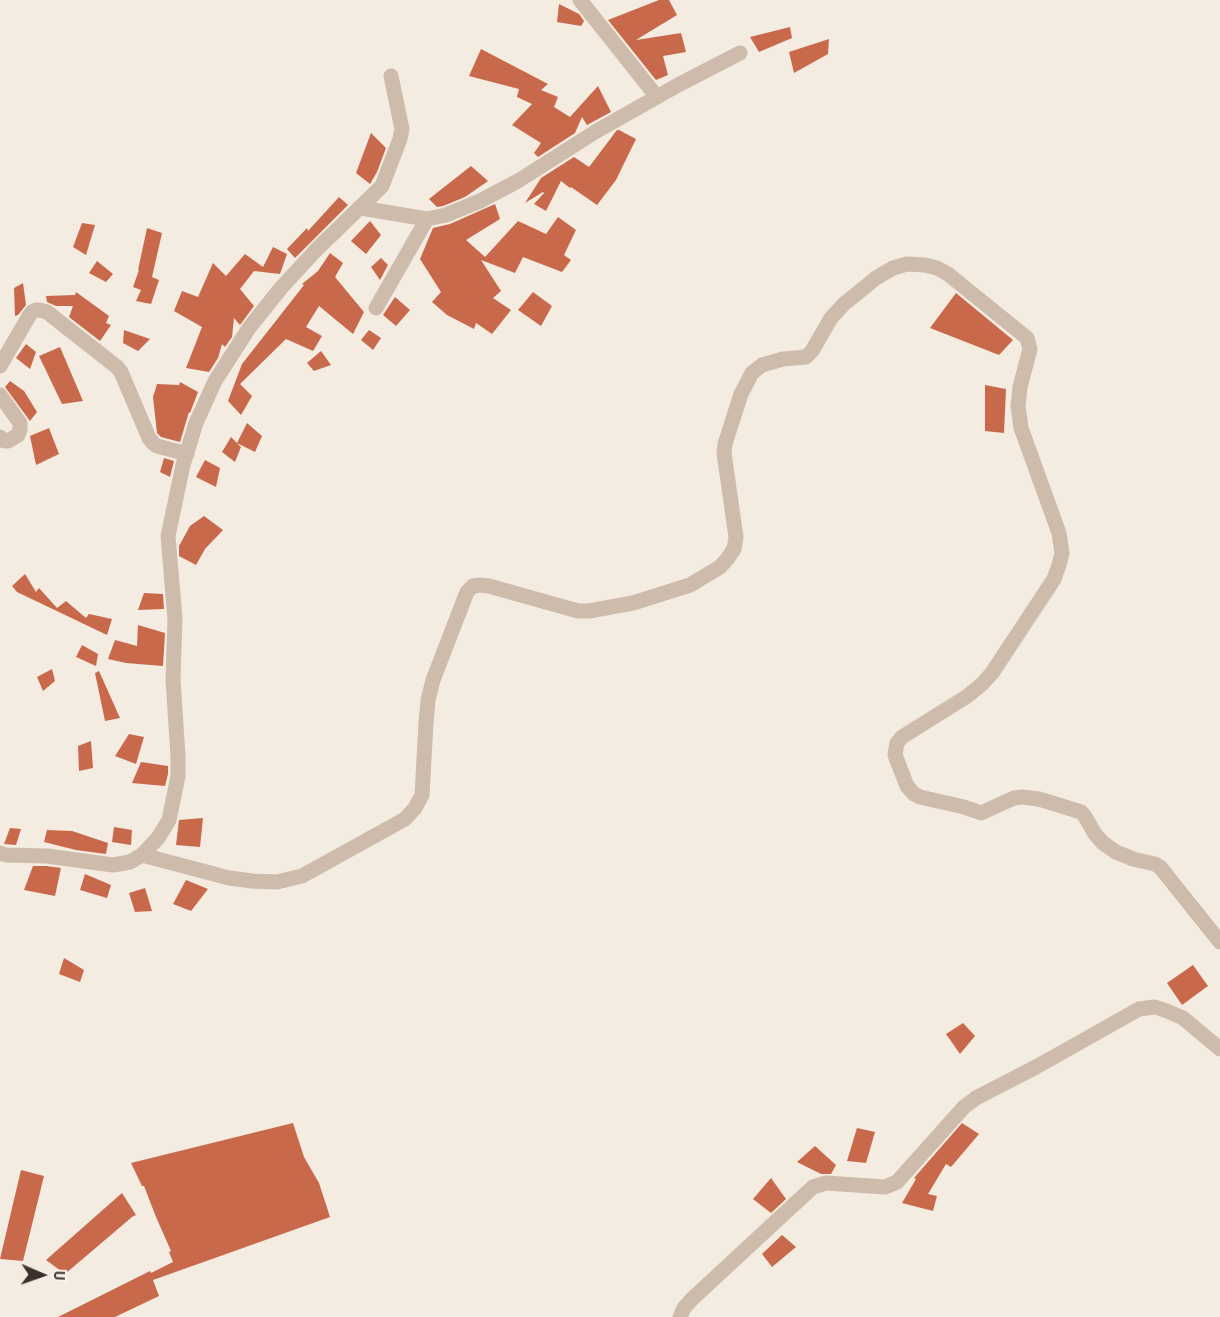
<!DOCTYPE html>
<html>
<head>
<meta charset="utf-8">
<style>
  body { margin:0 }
  #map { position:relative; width:1220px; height:1317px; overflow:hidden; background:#f4ebe1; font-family:"Archivo Narrow",sans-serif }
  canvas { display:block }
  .north { position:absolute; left:12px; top:1245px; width:60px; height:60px; -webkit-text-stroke:4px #fbf5ee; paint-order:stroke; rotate:92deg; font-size:16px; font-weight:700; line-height:24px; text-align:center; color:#3b302b }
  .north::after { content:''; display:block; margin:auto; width:21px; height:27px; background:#3b302b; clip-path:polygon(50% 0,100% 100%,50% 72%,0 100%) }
</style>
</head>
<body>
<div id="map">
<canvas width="1220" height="1317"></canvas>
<div class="north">U</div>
</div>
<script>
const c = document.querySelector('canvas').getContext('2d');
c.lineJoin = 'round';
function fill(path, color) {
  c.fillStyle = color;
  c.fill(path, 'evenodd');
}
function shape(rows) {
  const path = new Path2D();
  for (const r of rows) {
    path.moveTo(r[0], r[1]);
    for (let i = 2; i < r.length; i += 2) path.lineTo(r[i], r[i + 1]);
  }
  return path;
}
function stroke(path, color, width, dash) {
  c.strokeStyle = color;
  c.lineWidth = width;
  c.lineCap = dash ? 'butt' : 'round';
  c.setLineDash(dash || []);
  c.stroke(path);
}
fill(shape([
  [659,0,669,0,677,15,636,40,681,33,686,52,663,56,668,75,656,80,608,20],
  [559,4,579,14,584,21,581,26,557,22],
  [790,27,792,38,759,52,750,37],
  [829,39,828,54,794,73,789,52],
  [481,49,548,84,541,90,558,97,554,107,570,117,598,86,611,112,587,125,582,117,575,133,538,157,534,153,541,143,512,125,532,104,517,97,519,89,469,76],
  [617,130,619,130,636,139,616,180,597,205,571,187,570,188,561,181,546,211,534,204,544,193,543,192,525,203,541,178,574,157,589,167],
  [371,133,386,148,377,172,370,184,356,173],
  [471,166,488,181,465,197,443,206,437,207,429,199],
  [339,197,348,205,295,258,287,249,307,228,308,231],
  [495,204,500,219,466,240,485,257,518,221,546,234,558,217,576,230,564,255,571,260,562,272,523,257,515,273,481,260,501,291,493,298,511,310,492,334,476,323,474,329,447,315,432,302,441,292,420,259,433,228,450,224],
  [370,221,381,235,366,254,351,241],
  [82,223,95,225,86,255,73,247],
  [147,228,162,233,152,277,159,280,151,304,136,301,141,290,133,287,139,270,138,270],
  [273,247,287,254,280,274,254,271,240,289,254,306,240,325,234,318,232,337,225,347,222,344,218,358,209,372,186,368,202,327,174,311,182,291,198,297,213,263,226,276,245,254,263,267],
  [330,253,343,263,335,277,364,312,353,334,319,306,306,327,322,336,313,351,286,339,240,384,252,396,241,415,228,401,242,364,304,285,302,284,318,271],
  [381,258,388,265,380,280,371,267],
  [97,261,113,274,106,282,89,273],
  [23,283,26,305,18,315,15,316,14,288],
  [76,292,109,316,106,323,111,325,100,341,69,317,73,306,56,306,47,302,46,296,75,295],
  [533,292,552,306,541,326,518,310],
  [956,293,1013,340,999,355,930,328],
  [395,297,410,310,396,326,383,315],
  [124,330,150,339,138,351,123,343],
  [369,330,381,338,373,350,361,340],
  [26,344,36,352,30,369,16,358],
  [60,347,83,401,62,404,39,356],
  [321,351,331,365,314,371,307,363],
  [10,381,24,391,37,412,30,421,5,387],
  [180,382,198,392,190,413,189,412,180,442,161,437,157,433,153,397,157,384,179,385],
  [985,385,1006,389,1004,433,985,431],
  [247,423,262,436,255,452,237,443],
  [49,428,59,454,36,465,30,436],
  [231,437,241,447,235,462,222,452],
  [164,458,174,461,170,477,160,472],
  [205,460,220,468,216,487,196,477],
  [204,516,223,530,205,549,196,565,179,556,179,546,190,526],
  [25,574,36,592,39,588,57,608,66,601,86,618,89,614,112,619,107,635,17,592,12,586],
  [144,593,163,594,164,609,138,610],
  [138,625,165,633,163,666,126,663,108,659,115,640,137,646],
  [82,645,98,654,96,666,76,657],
  [52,669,55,681,43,691,37,677],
  [99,671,120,718,105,721,95,673],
  [129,734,144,737,136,764,115,756],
  [91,741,93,768,79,771,78,746],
  [141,762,168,766,168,774,165,786,132,783],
  [203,818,200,847,176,845,179,820],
  [114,827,132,830,131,845,112,842],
  [10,828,21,829,16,845,4,844],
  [47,830,72,831,108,843,106,854,76,850,44,842],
  [33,866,46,866,61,868,55,896,24,890],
  [85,874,111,885,107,898,80,890],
  [186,880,208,889,191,911,173,904],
  [145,888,152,911,135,912,129,893],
  [64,958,84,970,80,982,59,974],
  [1193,965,1208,986,1182,1005,1167,983],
  [963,1023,975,1036,960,1054,946,1034],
  [293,1123,304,1157,319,1183,330,1217,153,1280,159,1296,115,1317,58,1317,150,1271,151,1273,173,1262,169,1252,171,1251,156,1217,144,1186,142,1186,131,1163],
  [962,1123,979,1134,951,1167,946,1164,928,1194,937,1196,933,1211,902,1203,916,1179,914,1178],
  [857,1128,875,1132,866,1163,847,1161],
  [815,1146,836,1165,831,1174,821,1174,797,1162],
  [21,1170,44,1176,23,1261,0,1259],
  [771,1178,786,1199,771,1213,753,1199],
  [122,1193,136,1215,132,1217,65,1274,46,1260],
  [782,1235,796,1247,772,1267,762,1254]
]), '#c8694b');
stroke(shape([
  [580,0,657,97],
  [361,208,427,219,446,215,480,201,518,181,595,132,678,85,740,53],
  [376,308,427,219],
  [0,366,29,316,32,312,36,310,40,310,47,312,117,367,121,372,149,438,153,443,157,446,187,454],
  [0,395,20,423,20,429,18,435,8,441,4,441,0,437],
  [0,853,6,855,47,856,113,865,130,862,142,855,158,838,169,820,178,776,178,756,173,680,175,619,168,536,183,465,196,423,215,381,249,328,281,288,316,250,382,186,400,139,402,129,391,76],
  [142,855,229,878,252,881,277,882,302,876,405,819,415,808,422,795,426,723,428,700,433,680,467,592,473,586,480,585,489,586,578,611,589,611,633,603,690,585,720,567,728,558,734,549,736,537,724,453,725,444,741,394,752,373,762,365,783,359,806,357,812,351,831,318,844,304,876,278,893,268,907,264,925,265,937,268,948,274,1027,338,1030,349,1020,387,1018,406,1021,428,1059,533,1062,553,1059,565,1054,579,992,673,981,685,966,697,902,737,897,743,895,755,907,786,914,794,920,797,964,807,981,813,1014,798,1022,797,1039,799,1081,812,1084,815,1095,834,1103,843,1116,852,1133,859,1155,864,1160,867,1220,942],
  [680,1317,684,1308,692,1299,813,1187,826,1183,885,1187,897,1182,964,1107,976,1098,1036,1067,1139,1009,1155,1007,1167,1011,1183,1018,1220,1049]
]), '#cdbbac', 15);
</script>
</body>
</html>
